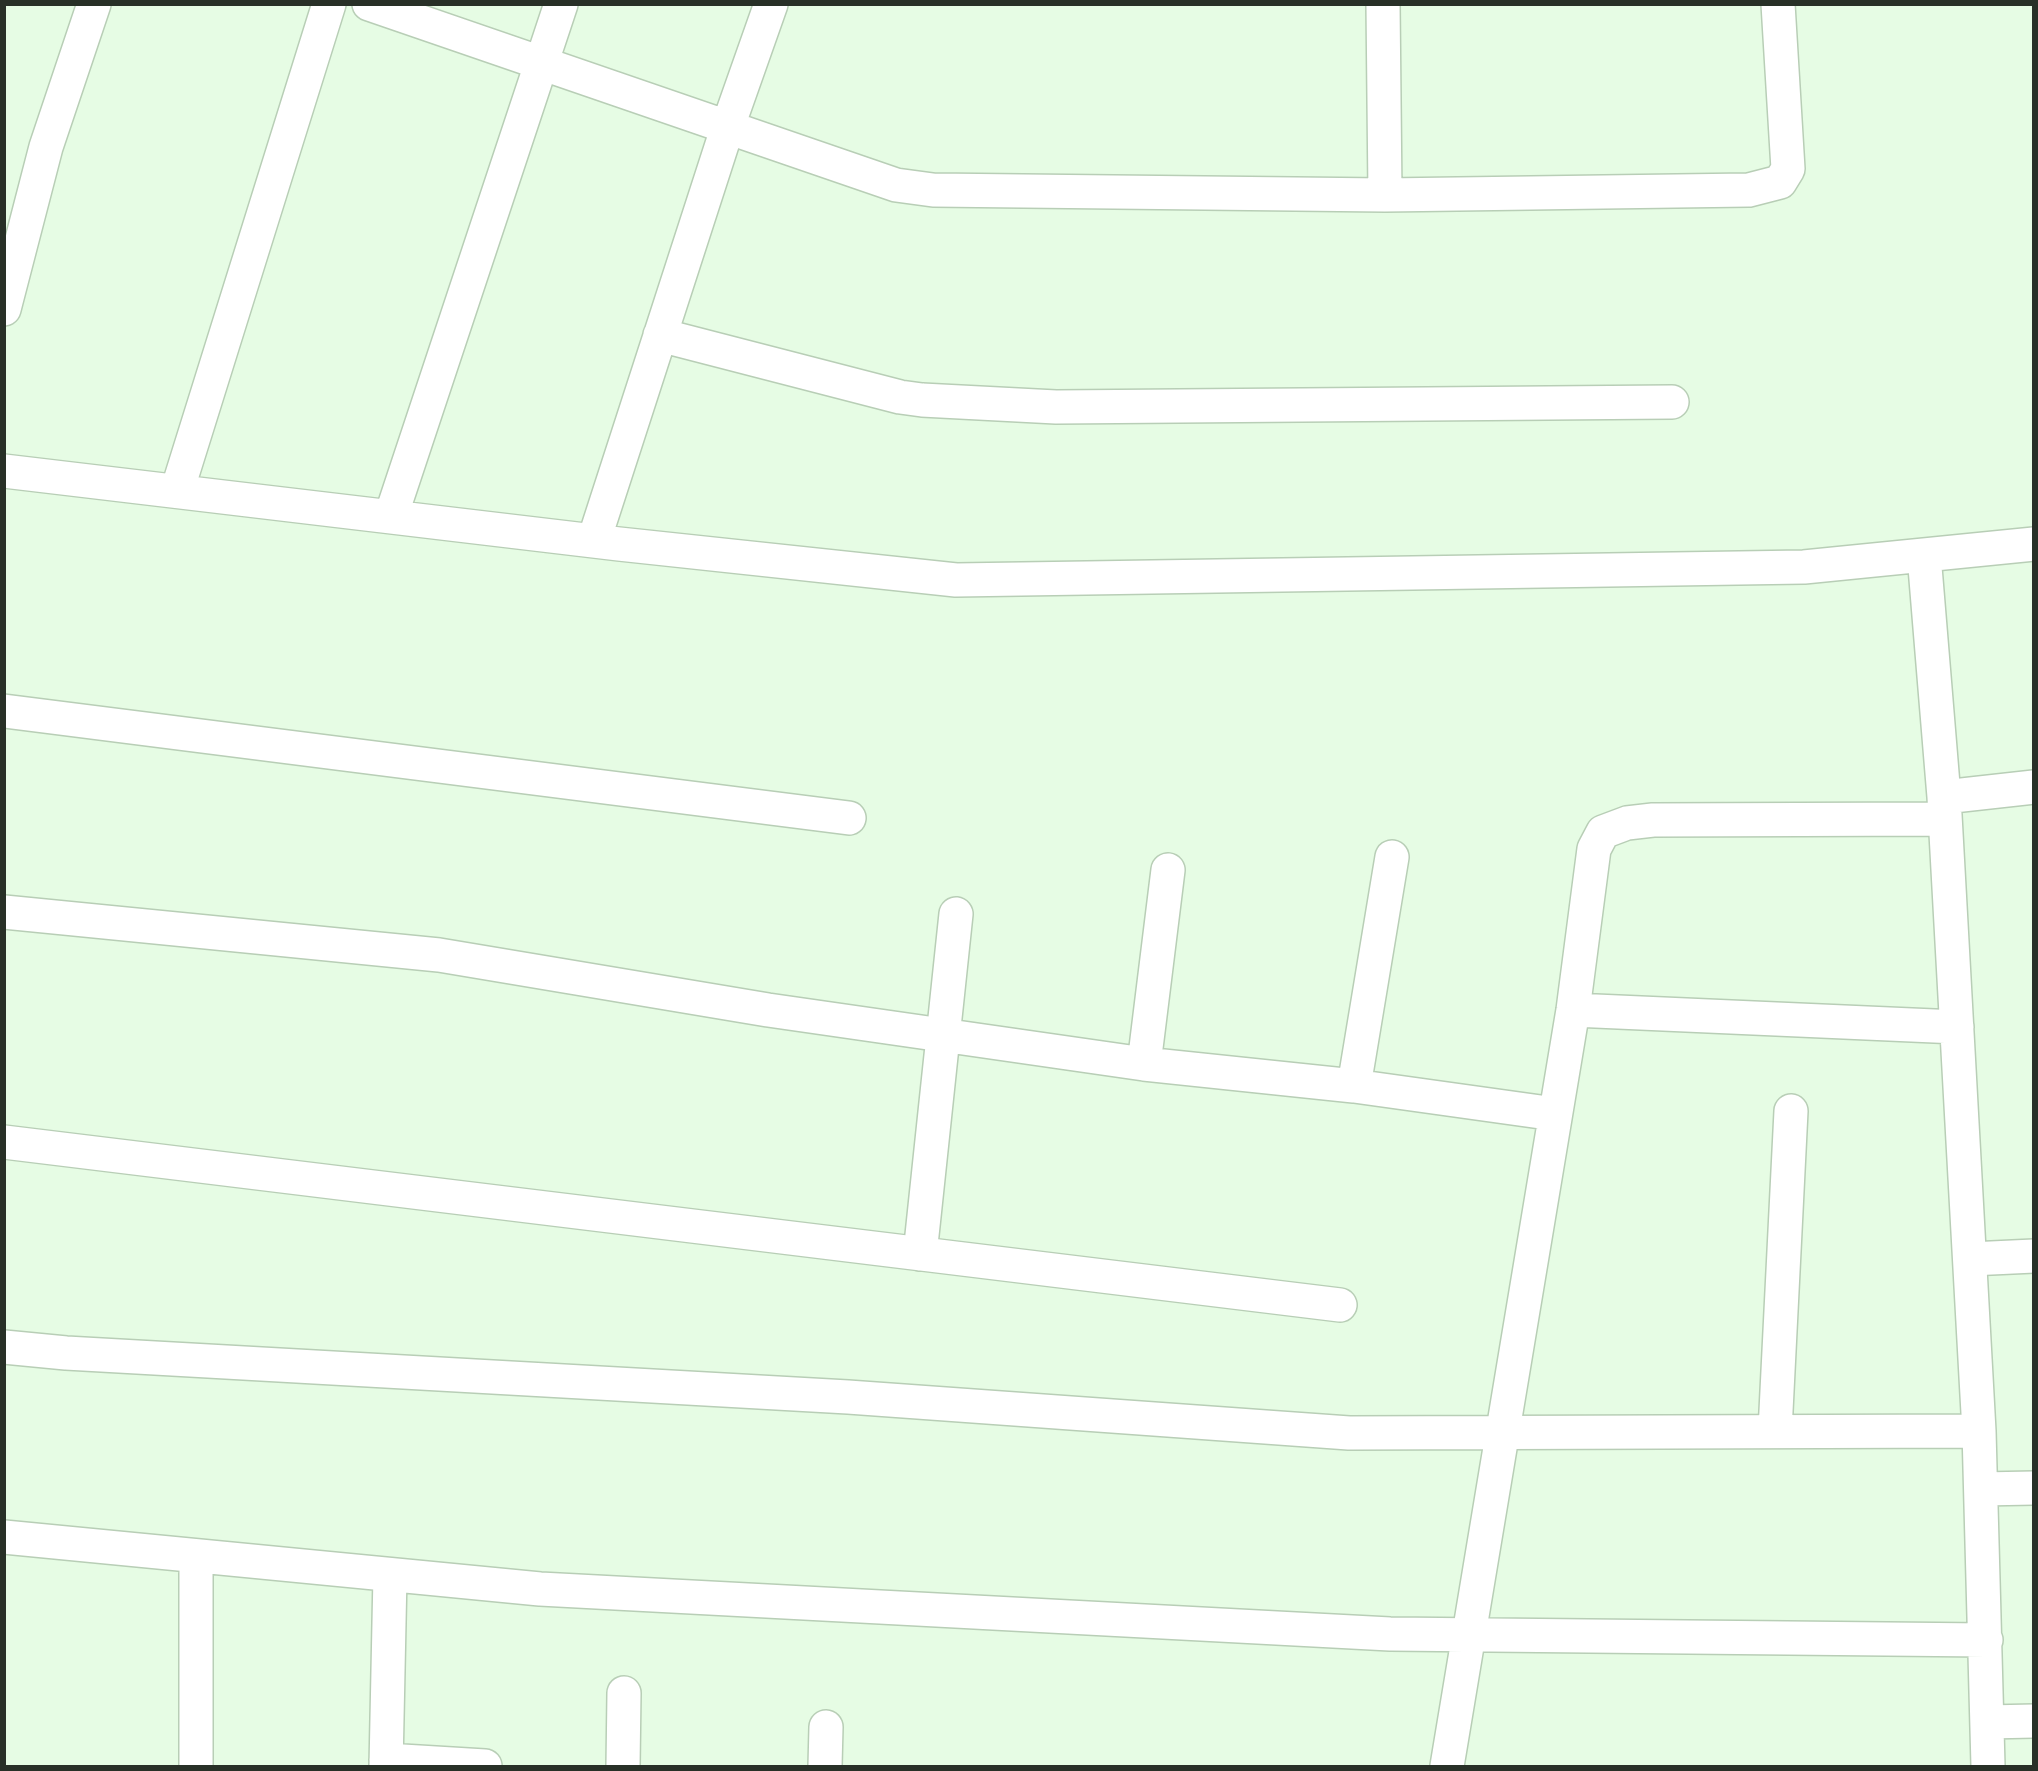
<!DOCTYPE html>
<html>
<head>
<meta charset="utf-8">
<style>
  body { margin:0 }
  #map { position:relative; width:2038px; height:1771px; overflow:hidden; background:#e6fce4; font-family:"IBM Plex Sans",sans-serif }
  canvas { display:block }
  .frame { position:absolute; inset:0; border:6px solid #283027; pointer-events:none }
</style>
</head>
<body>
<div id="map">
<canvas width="2038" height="1771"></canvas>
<div class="frame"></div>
</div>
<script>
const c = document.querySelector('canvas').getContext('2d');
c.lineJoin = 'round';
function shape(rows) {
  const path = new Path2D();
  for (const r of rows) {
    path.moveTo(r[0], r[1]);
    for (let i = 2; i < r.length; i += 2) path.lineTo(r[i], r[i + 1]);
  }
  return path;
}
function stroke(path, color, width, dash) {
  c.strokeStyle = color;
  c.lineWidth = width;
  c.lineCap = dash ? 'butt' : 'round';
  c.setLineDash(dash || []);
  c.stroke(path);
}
const street = shape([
  [369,4,896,185,933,190,1385,195,1749,190,1780,182,1788,169,1778,4],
  [1383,4,1385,195],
  [660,335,900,397,922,400,1056,407,1672,402],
  [4,471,619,544,956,580,1804,567,2034,544],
  [177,491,329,4],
  [391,516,561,4],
  [594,540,728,126,771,4],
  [1924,555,1944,797,1979,1431,1988,1766],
  [4,711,849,818],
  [1944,797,2034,787],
  [4,912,439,955,768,1010,1144,1064,1354,1086,1392,857],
  [1573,1010,1957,1027],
  [1144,1064,1168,870],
  [1354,1086,1555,1114],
  [4,1142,1340,1305],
  [920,1254,956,914],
  [1970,1259,2034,1256],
  [4,1347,66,1353,848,1397,1349,1433,1979,1431],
  [1775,1431,1791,1111],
  [1981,1489,2034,1488],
  [4,1537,540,1589,1390,1634,1986,1640],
  [1988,1722,2034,1721],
  [386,1760,485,1766],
  [196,1766,196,1556],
  [386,1766,390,1575],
  [623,1766,624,1693],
  [825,1766,826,1727],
  [1447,1766,1573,1010,1594,849,1603,832,1627,823,1653,820,1945,819]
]);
const secondary = shape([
  [4,309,46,147,94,4]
]);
stroke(street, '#b8ceb6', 36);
stroke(secondary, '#b8ceb6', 36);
stroke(street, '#fff', 33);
stroke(secondary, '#fff', 33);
</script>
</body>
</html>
